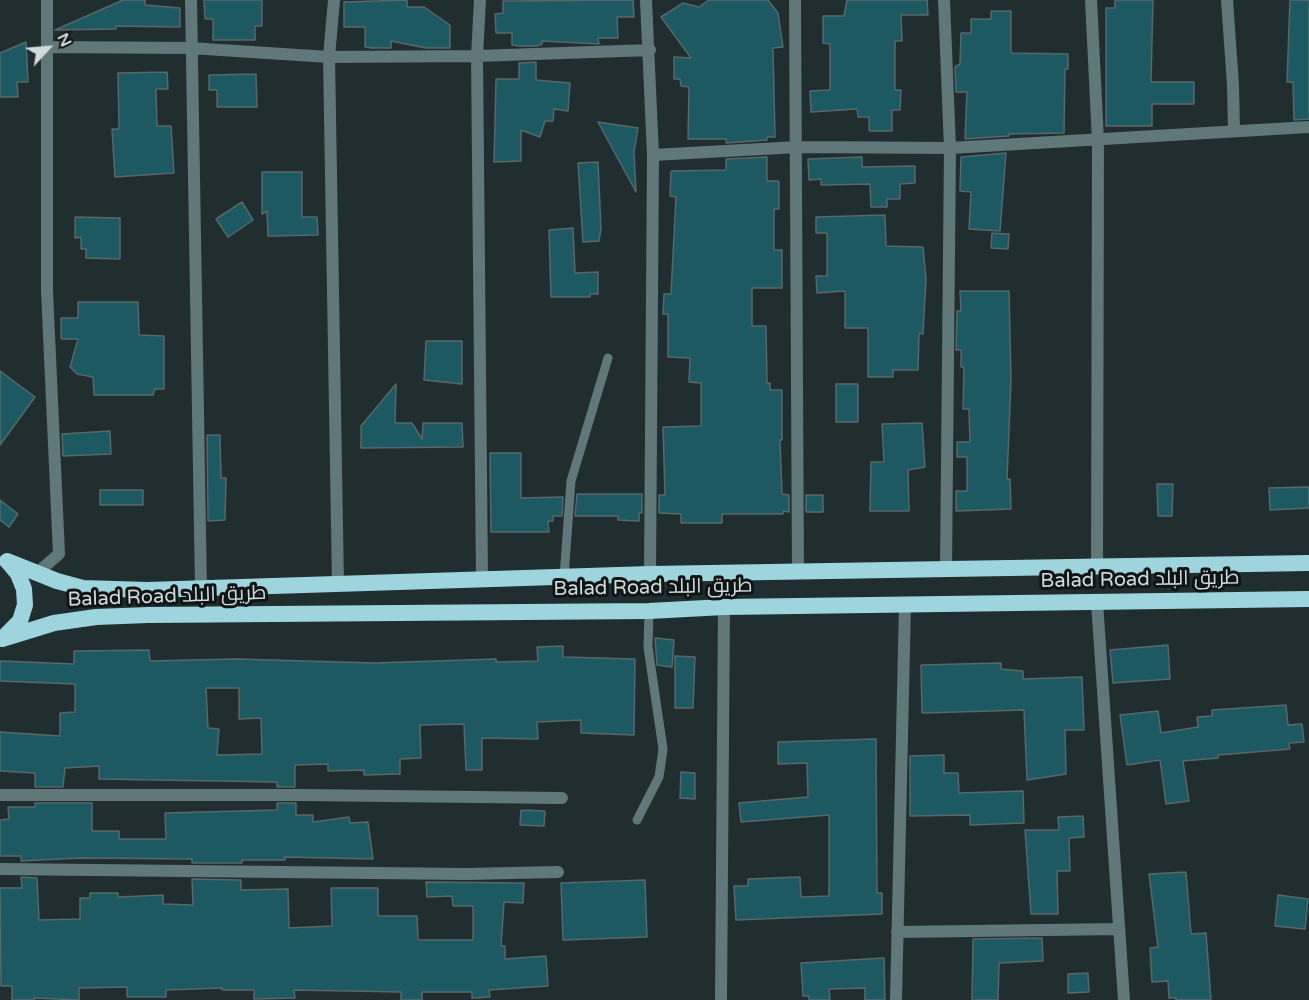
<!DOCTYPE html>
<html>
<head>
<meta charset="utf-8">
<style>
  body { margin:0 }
  #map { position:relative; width:1309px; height:1000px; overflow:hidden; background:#202e30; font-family:"Varela Round",sans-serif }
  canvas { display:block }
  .north { position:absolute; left:18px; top:18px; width:60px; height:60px; -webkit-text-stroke:4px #0f1516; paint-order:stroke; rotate:64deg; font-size:16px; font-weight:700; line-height:24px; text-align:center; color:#d2dbdc }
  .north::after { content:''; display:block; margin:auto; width:21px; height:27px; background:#d2dbdc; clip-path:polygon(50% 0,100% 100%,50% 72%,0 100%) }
</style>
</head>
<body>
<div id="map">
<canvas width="1309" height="1000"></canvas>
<div class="north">N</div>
</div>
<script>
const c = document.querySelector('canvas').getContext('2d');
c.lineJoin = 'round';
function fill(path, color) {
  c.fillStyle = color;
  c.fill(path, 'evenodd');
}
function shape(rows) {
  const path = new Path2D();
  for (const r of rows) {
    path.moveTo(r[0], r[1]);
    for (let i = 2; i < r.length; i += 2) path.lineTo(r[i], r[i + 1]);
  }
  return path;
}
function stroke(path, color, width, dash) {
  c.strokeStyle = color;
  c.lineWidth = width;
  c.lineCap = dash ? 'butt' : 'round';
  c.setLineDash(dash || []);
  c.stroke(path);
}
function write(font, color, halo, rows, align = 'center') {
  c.font = font + ' "Varela Round",Cairo,sans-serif';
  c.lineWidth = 6;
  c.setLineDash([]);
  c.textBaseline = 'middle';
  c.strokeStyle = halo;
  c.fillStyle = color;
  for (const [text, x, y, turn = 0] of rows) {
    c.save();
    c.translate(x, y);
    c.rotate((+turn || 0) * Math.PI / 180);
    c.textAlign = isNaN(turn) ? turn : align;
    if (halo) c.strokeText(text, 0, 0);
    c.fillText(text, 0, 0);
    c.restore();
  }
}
const building = shape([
  [123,0,145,0,145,5,180,8,180,27,116,26,116,29,55,30,123,0],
  [204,0,262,0,262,26,255,26,255,40,213,40,213,19,205,19,204,0],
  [407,0,407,7,424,7,450,25,450,48,426,48,391,41,391,48,372,48,365,47,365,27,344,27,344,2,407,0],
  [633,0,634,17,617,17,618,38,598,38,599,44,542,41,542,44,537,46,519,46,512,45,512,33,496,33,495,14,503,13,503,1,633,0],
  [709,0,768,0,778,13,783,47,773,48,775,137,767,137,767,140,726,143,726,139,688,139,689,87,681,86,680,79,674,79,674,57,691,58,661,17,683,3,699,7,709,0],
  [847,0,927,0,928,15,901,15,902,41,895,41,895,90,901,90,900,110,892,110,892,131,869,131,869,117,858,117,857,109,811,112,810,91,830,90,830,44,823,43,823,16,844,16,847,0],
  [1115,0,1153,0,1151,82,1194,82,1194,104,1152,104,1152,126,1106,126,1106,8,1115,8,1115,0],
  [1290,0,1309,0,1309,119,1294,120,1293,82,1287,82,1290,0],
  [991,11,1011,11,1011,53,1068,54,1068,69,1065,69,1064,133,1009,134,1009,136,965,139,967,92,956,92,955,67,960,64,961,33,971,33,971,19,991,19,991,11],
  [26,42,28,82,17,82,18,97,0,97,0,53,26,42],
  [536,62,536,80,570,83,568,111,554,109,553,121,545,121,540,137,521,130,521,161,494,162,496,79,519,79,519,63,536,62],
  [167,72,168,89,156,89,157,126,171,126,174,173,115,177,112,129,119,129,118,73,167,72],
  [256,74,257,107,217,107,217,90,209,90,209,75,256,74],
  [598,122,638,128,634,152,636,192,598,122],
  [1006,153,1000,231,969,229,971,192,960,191,961,157,1006,153],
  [767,157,767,181,779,181,779,209,774,209,774,250,782,250,782,288,752,288,752,326,766,326,767,383,770,383,770,390,782,390,782,440,780,440,782,494,789,495,789,512,783,511,783,514,722,514,722,523,681,523,681,514,659,513,659,495,665,495,663,427,701,426,701,383,689,382,690,358,668,357,668,314,663,314,664,294,671,294,676,197,670,196,671,171,726,170,726,159,767,157],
  [862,157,862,167,915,166,915,183,900,184,900,199,887,199,887,207,871,207,870,184,821,185,821,179,809,180,808,159,862,157],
  [598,162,601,229,599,241,583,242,578,163,598,162],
  [262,172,302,172,302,217,317,217,318,235,268,236,267,211,262,214,262,172],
  [242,202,253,220,228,237,216,219,242,202],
  [885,215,886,246,923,247,926,279,923,334,919,333,918,370,893,370,893,377,868,377,868,328,845,328,845,291,817,293,816,276,827,276,827,233,816,233,816,217,885,215],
  [75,217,120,218,120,259,86,258,86,249,81,249,81,237,75,238,75,217],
  [573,228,575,273,598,272,598,294,590,294,590,297,551,297,549,230,573,228],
  [992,233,1009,234,1008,249,991,248,992,233],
  [960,291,1009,291,1011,380,1007,479,1010,479,1011,509,956,511,956,491,967,491,967,457,957,457,957,442,970,442,969,409,963,409,964,367,961,367,961,350,956,350,957,311,961,311,960,291],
  [78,302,138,302,139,335,164,336,164,389,155,389,153,395,94,395,93,377,77,374,70,367,78,339,61,339,61,318,78,318,78,302],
  [426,341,462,341,462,384,424,380,426,341],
  [0,371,35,397,0,445,0,371],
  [396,384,395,423,412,423,422,439,423,423,462,423,463,447,361,448,361,426,396,384],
  [836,384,858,384,858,422,836,422,836,384],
  [922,423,925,467,908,470,909,511,870,511,871,462,884,462,882,424,922,423],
  [110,431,111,454,63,456,62,434,110,431],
  [207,435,220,435,221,478,226,478,225,520,208,521,207,435],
  [490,453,521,453,521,498,563,497,562,516,553,516,553,521,548,521,549,532,491,532,490,453],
  [1157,484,1173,484,1172,516,1158,516,1157,484],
  [1309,487,1309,508,1270,510,1269,488,1309,487],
  [100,490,143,490,143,505,100,505,100,490],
  [577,494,642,494,642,513,639,513,639,521,618,520,618,516,575,516,577,494],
  [806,495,823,495,823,512,806,512,806,495],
  [0,500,18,514,9,527,0,520,0,500],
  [655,638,674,640,672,667,657,665,655,638],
  [1168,645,1170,679,1113,683,1110,650,1168,645],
  [563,646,563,657,635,659,634,735,581,733,581,720,537,722,538,739,482,738,482,770,466,770,464,724,420,725,421,758,400,759,400,774,364,775,364,770,328,771,328,764,295,765,295,787,277,787,277,782,99,779,99,766,65,768,63,787,35,787,35,773,0,771,0,732,60,736,60,713,75,712,75,684,0,681,0,661,74,664,74,651,149,650,150,661,236,659,375,663,496,659,496,662,538,661,537,647,563,646],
  [206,688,239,688,239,719,261,718,262,754,217,755,219,729,208,728,206,688],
  [675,656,695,657,693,708,675,708,675,656],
  [1001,663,1001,669,1023,671,1023,679,1082,677,1084,730,1065,730,1066,774,1027,780,1024,710,922,713,921,665,1001,663],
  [1286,705,1288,725,1302,724,1304,742,1289,743,1290,749,1218,755,1218,758,1183,761,1189,801,1166,804,1160,760,1127,765,1120,715,1158,711,1161,733,1198,727,1197,717,1212,716,1212,710,1286,705],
  [876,739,877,893,882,893,882,914,736,920,734,886,748,886,748,879,800,877,801,897,829,896,829,815,741,822,739,803,808,797,807,763,778,764,778,742,876,739],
  [944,755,944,773,958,773,959,793,1023,791,1024,823,970,825,970,815,910,816,910,756,944,755],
  [681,772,695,773,695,799,680,798,681,772],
  [35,803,92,803,92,831,119,831,119,839,166,839,165,813,277,810,277,803,296,803,296,815,313,815,313,822,349,817,350,823,368,822,373,859,285,857,285,860,242,860,242,863,192,863,192,859,80,858,21,861,21,856,0,856,0,820,9,819,8,807,35,807,35,803],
  [521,810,545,811,544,826,520,825,521,810],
  [1083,816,1084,837,1069,838,1070,871,1057,871,1058,914,1031,914,1025,830,1059,830,1058,817,1083,816],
  [1186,872,1191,934,1206,933,1211,1000,1176,1000,1176,998,1169,998,1168,981,1152,982,1150,948,1158,947,1149,874,1186,872],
  [21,877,37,878,39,920,80,919,80,898,90,898,90,893,118,893,118,897,163,895,163,904,193,905,192,879,241,880,241,890,288,889,289,928,332,926,331,888,378,888,378,916,417,916,418,940,473,940,473,906,453,906,452,896,427,897,426,882,524,883,523,903,504,902,501,946,505,946,505,959,546,956,548,986,489,990,490,997,472,998,472,992,422,992,422,1000,401,1000,401,992,294,990,295,998,254,999,254,990,222,990,222,988,166,990,166,997,127,997,127,987,79,988,79,1000,34,998,34,1000,12,1000,12,986,1,986,0,888,22,888,21,877],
  [645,880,647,937,563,940,561,883,645,880],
  [1278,895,1308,899,1305,929,1275,926,1278,895],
  [1042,938,1043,961,999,963,998,1000,972,1000,973,939,1042,938],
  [884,958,885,1000,865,1000,865,988,829,989,830,1000,809,1000,809,996,803,996,801,963,884,958],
  [1088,973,1089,992,1068,993,1068,974,1088,973]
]);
fill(building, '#1d5961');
stroke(building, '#586769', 1.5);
stroke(shape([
  [564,577,571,481,608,358],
  [637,820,659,777,663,749,648,647,649,611]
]), '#61787b', 9);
stroke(shape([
  [191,0,201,588],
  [334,0,329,57,338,584],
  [480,0,477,56,482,580],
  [646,0,653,155,650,574],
  [795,0,798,573],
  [944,0,950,148,946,569],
  [1091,0,1098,141,1097,567],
  [1227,0,1233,85,1234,131],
  [47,47,190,48,329,57,477,56,650,50],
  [653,155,798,147,950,148,1309,127],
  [37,573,59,554,47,291,47,0],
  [1097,602,1124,1000],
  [0,795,302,795,562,798],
  [0,869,467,874,558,872],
  [897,932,1119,929],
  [721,1000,724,607],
  [896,1000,905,604]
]), '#61787b', 12);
stroke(shape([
  [7,561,57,581,83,588,147,590,650,574,1309,563],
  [3,638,20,621,25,605,24,589,18,574,8,562],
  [2,639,54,623,96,617,148,615,649,611,724,607,1309,599]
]), '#9ed4dc', 16);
write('20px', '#d2dbdc', '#0f1516', [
  ["Balad Road طريق البلد",1140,580,-1],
  ["Balad Road طريق البلد",653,588,-1],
  ["Balad Road طريق البلد",167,597,-2]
]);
</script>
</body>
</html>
